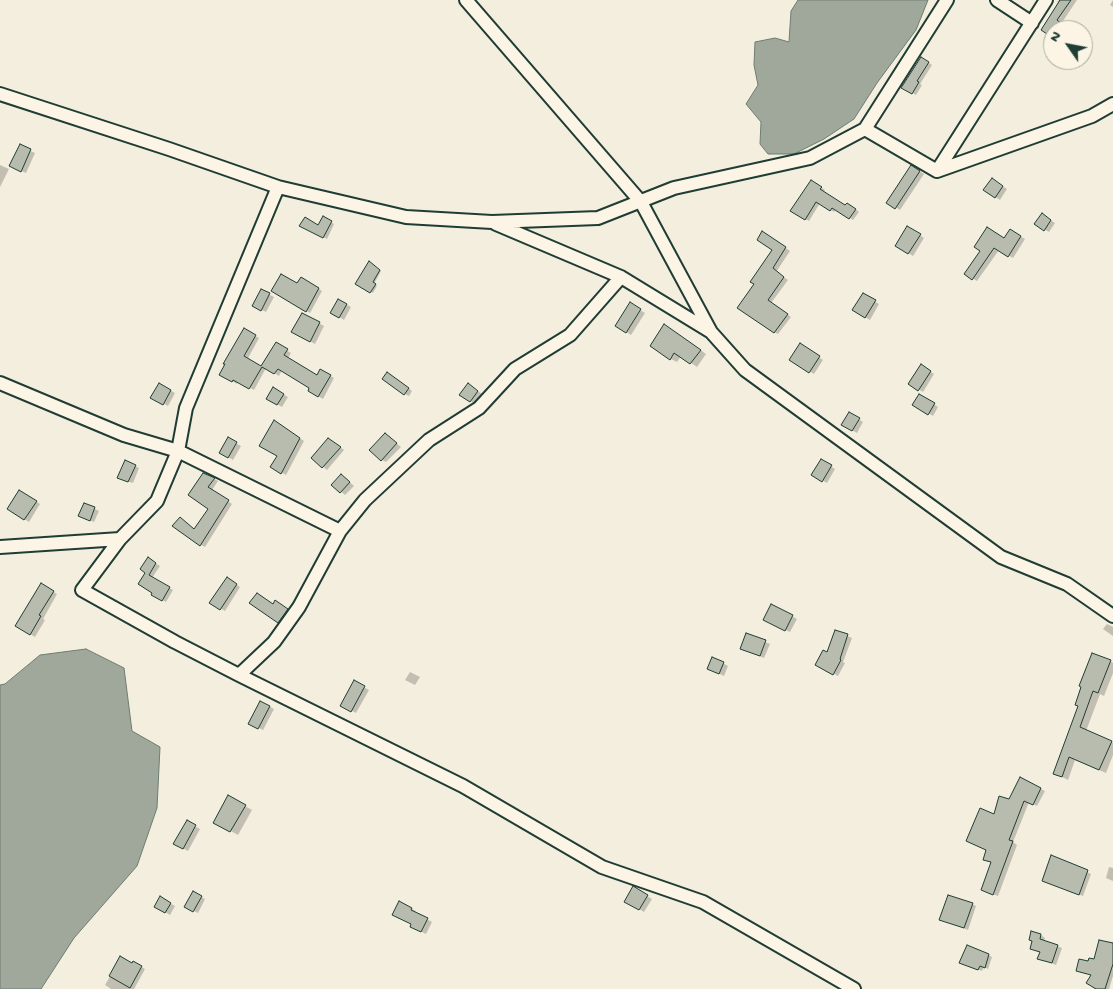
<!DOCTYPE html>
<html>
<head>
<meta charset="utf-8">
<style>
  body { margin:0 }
  #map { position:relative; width:1113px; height:989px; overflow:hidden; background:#f3eede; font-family:"Gochi Hand",sans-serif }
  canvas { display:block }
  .north { position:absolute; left:1043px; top:20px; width:50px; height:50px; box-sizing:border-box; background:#fcf5e5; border:1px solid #a4ab9e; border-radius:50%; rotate:303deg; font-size:14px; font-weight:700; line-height:20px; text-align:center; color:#1f3d34 }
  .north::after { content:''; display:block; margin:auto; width:18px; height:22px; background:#1f3d34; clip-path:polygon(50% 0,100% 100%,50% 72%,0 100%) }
</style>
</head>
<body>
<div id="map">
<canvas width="1113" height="989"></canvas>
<div class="north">N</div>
</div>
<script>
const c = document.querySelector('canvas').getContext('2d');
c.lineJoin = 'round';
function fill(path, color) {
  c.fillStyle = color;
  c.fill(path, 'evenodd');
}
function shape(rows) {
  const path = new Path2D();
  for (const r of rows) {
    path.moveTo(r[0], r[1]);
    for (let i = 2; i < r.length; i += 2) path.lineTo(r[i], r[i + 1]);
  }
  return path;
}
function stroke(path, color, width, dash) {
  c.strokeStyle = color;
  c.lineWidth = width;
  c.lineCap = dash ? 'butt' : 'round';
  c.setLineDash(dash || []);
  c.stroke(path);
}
const water = shape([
  [798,0,928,0,916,30,877,83,854,119,824,139,794,154,768,154,760,144,761,122,746,104,758,85,754,65,755,42,775,38,789,42,791,11,798,0],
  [86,649,124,668,132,731,160,747,157,808,137,866,74,938,41,989,0,989,0,685,5,684,40,655,86,649]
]);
fill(water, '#a0a89b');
stroke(water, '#6c7d72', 1);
fill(shape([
  [1059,0,1077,0,1061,24,1066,27,1064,30,1053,30,1053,36,1042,29,1059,3,1057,2],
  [1113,0,1113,7,1110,5],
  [921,58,932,65,920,84,922,85,916,95,903,87],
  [20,146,35,153,26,173,15,168],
  [0,165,9,169,0,187],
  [912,167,924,174,900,210,888,202],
  [812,181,825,190,823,192,846,207,848,204,859,212,853,220,836,209,834,212,820,203,809,221,792,211],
  [996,182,1007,189,1000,200,985,190],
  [1042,215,1055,223,1049,232,1036,224],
  [324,218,334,224,327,239,301,225,319,227],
  [908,227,924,238,913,256,896,245],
  [1011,231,1025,239,1013,258,999,250,977,281,965,274,981,250,1005,240],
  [767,235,790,251,776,272,788,280,771,303,791,317,778,334,774,332,755,284,774,249],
  [370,263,381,271,374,284,377,286,373,293,357,284],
  [301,278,322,291,310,313,273,291,297,284],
  [262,291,274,297,266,312,254,306],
  [863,294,879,304,870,320,854,310],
  [339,301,351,307,344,320,332,313],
  [630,304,645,313,631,335,616,325],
  [303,314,324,326,315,344,293,332],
  [671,329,706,354,697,367,681,356,677,362,671,359],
  [244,330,259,338,247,360,261,368,276,344,291,353,288,358,318,377,321,371,334,378,323,399,309,391,311,388,282,370,279,376,266,368,254,390,238,382,237,384,221,374],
  [800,345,823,360,814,374,791,360],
  [921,366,934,374,923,392,910,384],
  [392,376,412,391,409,396,405,394],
  [159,384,175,393,168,406,152,397],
  [472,387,482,394,475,404,461,394],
  [274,389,288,397,282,407,268,399],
  [920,395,938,407,933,416,914,404],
  [850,414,863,422,857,433,843,425],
  [274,422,304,441,286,475,272,467,278,456],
  [385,434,401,447,386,462,382,460],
  [229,439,241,446,233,460,220,452],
  [333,442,344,450,327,470,313,458],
  [821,460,835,469,827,483,813,475],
  [135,466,139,468,133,483,123,480],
  [204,474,218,481,212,490,232,504,205,547,201,545,210,508],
  [345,478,354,486,345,495,333,485],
  [20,491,40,504,29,522,9,509],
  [85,504,99,511,94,522,84,518],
  [148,559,160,566,152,578,173,590,166,602,153,595,147,573],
  [227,579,240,587,225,611,211,603],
  [42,585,57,594,43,619,45,620,35,637,17,626],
  [279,604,291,612,282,624,278,622,274,605],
  [792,616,797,619,790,632,769,622],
  [1107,624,1113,627,1113,636,1103,629],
  [836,631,852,638,843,662,845,663,838,676,817,664,828,654],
  [765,642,770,644,764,658,746,651],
  [713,658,728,666,724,676,713,671],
  [1110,661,1113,663,1113,673,1104,696,1100,694,1086,731,1113,743,1113,755,1106,773,1075,760,1068,780,1055,773,1079,706],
  [410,672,420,677,415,685,405,680],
  [354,682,369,690,356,713,341,705],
  [261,702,274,709,263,730,250,723],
  [1020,779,1045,791,1037,806,1029,802,1013,842,1017,845,998,896,986,892,992,863,984,859],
  [229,797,252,810,238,835,215,822],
  [187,822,200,829,188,851,175,844],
  [1052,856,1091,874,1083,896,1047,882],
  [1109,867,1113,868,1113,881,1106,878],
  [633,888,652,899,644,912,626,901],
  [194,893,205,899,198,913,186,907],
  [160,898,175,906,170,915,155,906],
  [399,903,416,911,415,913,432,922,426,934,416,929],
  [972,904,976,906,968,930,945,921],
  [1041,935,1045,938,1044,941,1062,948,1056,965,1039,958,1041,952,1032,948],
  [1113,944,1113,976,1109,989,1095,989,1088,963,1094,961],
  [988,955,992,957,988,969,984,967,982,971,964,964],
  [121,957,133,965,134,963,145,969,134,989,111,989,105,985]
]), '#0003');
const building = shape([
  [1060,0,1071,0,1057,20,1062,24,1058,30,1053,30,1053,38,1041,30,1060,0],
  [921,57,929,62,917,81,919,82,912,94,901,88,921,57],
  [20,144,31,149,21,172,9,166,20,144],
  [911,165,920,171,895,209,886,203,911,165],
  [992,178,1003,186,995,198,983,190,992,178],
  [811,180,822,187,820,189,845,205,847,203,856,209,849,219,832,208,830,211,816,202,805,220,790,211,811,180],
  [1042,213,1051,220,1044,231,1034,224,1042,213],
  [323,216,332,221,323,238,299,226,305,217,318,225,323,216],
  [907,226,921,234,908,254,895,246,907,226],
  [987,227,1004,238,1010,229,1021,236,1008,257,994,248,972,280,964,274,980,251,974,247,987,227],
  [762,231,786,247,773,268,784,277,768,300,788,314,774,333,737,308,754,284,750,282,772,250,757,240,762,231],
  [369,261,380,270,373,282,376,284,370,293,355,284,369,261],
  [281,274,297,283,301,277,319,288,306,312,271,291,281,274],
  [261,289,270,293,261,311,252,306,261,289],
  [863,293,876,300,865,318,852,310,863,293],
  [338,299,347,304,339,318,330,313,338,299],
  [630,302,641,309,626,333,615,326,630,302],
  [302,313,320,322,310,342,291,332,302,313],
  [664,324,701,350,690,364,674,353,670,360,650,346,664,324],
  [244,328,256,335,244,356,261,366,276,342,288,349,284,355,317,375,320,369,331,375,318,397,308,391,309,388,278,369,274,374,262,367,249,389,233,380,232,382,219,375,225,364,223,364,244,328],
  [800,343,820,356,809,373,789,360,800,343],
  [921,364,931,371,918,391,908,384,921,364],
  [387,372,409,388,404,395,382,379,387,372],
  [159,383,171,390,163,405,150,398,159,383],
  [468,383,478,391,470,402,459,395,468,383],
  [273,387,284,394,277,405,266,399,273,387],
  [919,394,935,403,928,415,912,405,919,394],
  [849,412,860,418,852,431,841,425,849,412],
  [274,420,300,438,281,474,270,467,277,456,259,446,274,420],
  [385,433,397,443,381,461,369,450,385,433],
  [228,437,237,442,228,458,219,453,228,437],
  [328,438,341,447,322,468,311,458,328,438],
  [821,459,832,465,822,482,811,475,821,459],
  [125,460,136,465,128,482,117,478,125,460],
  [203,473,215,478,208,487,229,500,200,546,172,526,180,517,194,529,208,509,188,495,203,473],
  [341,474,350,482,340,493,331,485,341,474],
  [19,490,37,501,24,520,7,509,19,490],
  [84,503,95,507,90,521,78,516,84,503],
  [148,557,156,563,149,575,170,587,162,601,151,595,152,593,138,584,145,573,140,569,148,557],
  [227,577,237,584,220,610,209,603,227,577],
  [41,583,54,591,39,615,41,616,30,635,15,626,41,583],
  [257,593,273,604,275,600,288,609,278,623,249,603,257,593],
  [771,604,793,615,785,631,763,620,771,604],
  [835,630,848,634,840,659,841,660,833,675,815,665,823,650,827,652,835,630],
  [746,633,766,640,760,656,740,649,746,633],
  [1092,653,1111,660,1098,693,1093,691,1080,727,1112,741,1099,770,1069,757,1062,777,1053,774,1078,706,1075,705,1081,687,1079,686,1092,653],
  [712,657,724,662,719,674,707,669,712,657],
  [354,680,365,686,351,712,340,706,354,680],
  [260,701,270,706,258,729,248,724,260,701],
  [1020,777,1041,788,1033,805,1024,801,1009,840,1013,841,993,895,981,890,991,862,983,860,986,850,966,841,980,808,994,814,999,796,1009,799,1020,777],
  [228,795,246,805,230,832,213,823,228,795],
  [187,820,196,825,183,849,173,844,187,820],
  [1051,855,1088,870,1079,895,1042,881,1051,855],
  [633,886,648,895,639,910,624,902,633,886],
  [193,891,202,896,193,912,184,907,193,891],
  [948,895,973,903,964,928,939,920,948,895],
  [160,896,171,903,165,913,154,907,160,896],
  [399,901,412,908,411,910,428,918,421,932,410,927,411,924,392,915,399,901],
  [1031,931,1041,934,1040,939,1058,945,1052,963,1037,959,1040,952,1030,949,1032,941,1029,940,1031,931],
  [1099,940,1113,943,1113,964,1105,989,1096,989,1086,983,1091,975,1076,971,1079,959,1088,961,1089,958,1094,959,1099,940],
  [967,945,989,954,985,968,980,966,978,970,959,963,967,945],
  [120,956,132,963,133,961,142,966,130,988,109,976,120,956]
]);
fill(building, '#b8bcae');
stroke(building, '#1f3d34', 1);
const minor = shape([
  [466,0,641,202,711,332],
  [997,0,1032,23],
  [0,94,169,149,278,187,406,217,492,222,598,218,674,188,810,158,865,129,937,171,1092,116,1113,104],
  [865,129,947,0],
  [937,171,1046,0],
  [278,187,186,408,178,451,157,501,120,539,82,590,175,642,239,675,463,786,602,867,703,902,854,989],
  [496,224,621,277,711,332,745,370,1001,557,1067,584,1113,616],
  [0,383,124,435,178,451,340,531],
  [0,547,120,539],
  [239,675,274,642,299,607,340,531,365,500,429,440,479,408,515,369,570,335,621,277]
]);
stroke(minor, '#1f3d34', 16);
stroke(minor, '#fcf5e5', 12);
</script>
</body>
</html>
